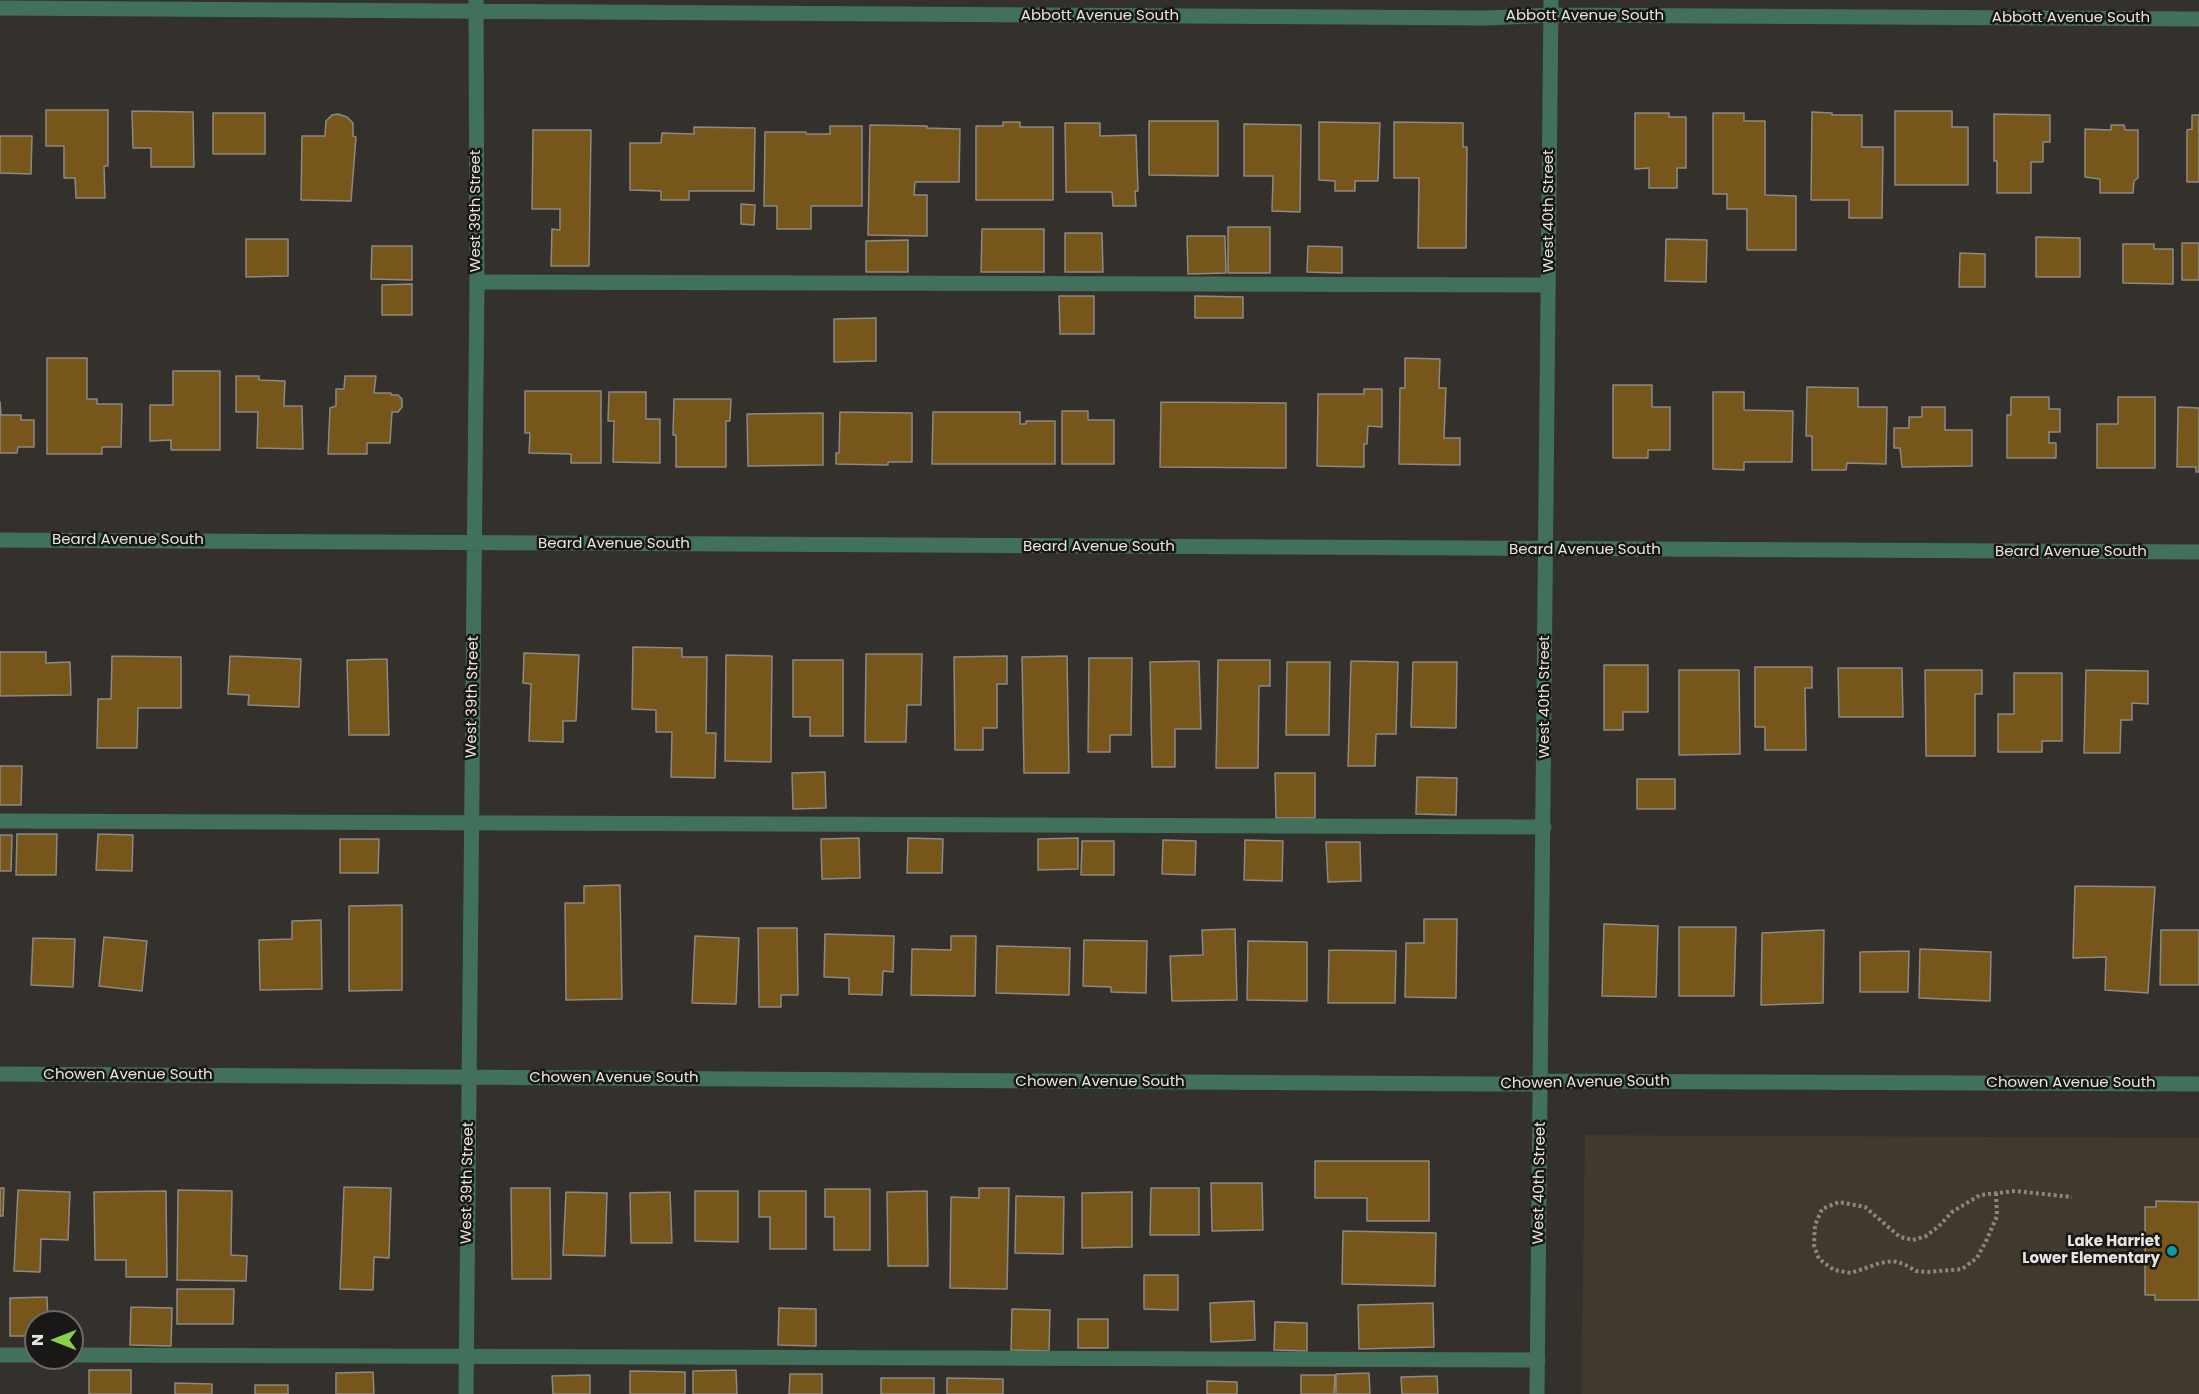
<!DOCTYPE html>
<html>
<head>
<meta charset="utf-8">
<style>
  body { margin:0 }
  #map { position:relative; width:2199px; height:1394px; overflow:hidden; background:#34302b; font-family:Poppins,sans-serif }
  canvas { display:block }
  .north { position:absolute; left:24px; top:1310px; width:60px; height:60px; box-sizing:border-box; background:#1a1816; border:2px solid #6c6a68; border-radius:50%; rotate:270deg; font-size:16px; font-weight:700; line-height:24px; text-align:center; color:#e7e5e2 }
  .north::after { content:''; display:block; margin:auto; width:21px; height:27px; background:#89cf48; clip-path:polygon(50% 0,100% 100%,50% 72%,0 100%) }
</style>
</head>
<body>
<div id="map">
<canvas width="2199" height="1394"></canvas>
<div class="north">N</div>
</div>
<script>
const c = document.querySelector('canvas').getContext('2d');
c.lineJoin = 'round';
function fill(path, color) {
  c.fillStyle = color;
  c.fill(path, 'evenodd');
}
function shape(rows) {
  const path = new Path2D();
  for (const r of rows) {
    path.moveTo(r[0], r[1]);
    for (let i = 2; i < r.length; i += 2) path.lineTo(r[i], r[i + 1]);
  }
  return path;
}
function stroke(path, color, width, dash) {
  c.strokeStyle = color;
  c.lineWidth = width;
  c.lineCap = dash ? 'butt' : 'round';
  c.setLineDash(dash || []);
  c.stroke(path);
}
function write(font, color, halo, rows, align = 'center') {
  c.font = font + ' Poppins,sans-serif';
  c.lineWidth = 5;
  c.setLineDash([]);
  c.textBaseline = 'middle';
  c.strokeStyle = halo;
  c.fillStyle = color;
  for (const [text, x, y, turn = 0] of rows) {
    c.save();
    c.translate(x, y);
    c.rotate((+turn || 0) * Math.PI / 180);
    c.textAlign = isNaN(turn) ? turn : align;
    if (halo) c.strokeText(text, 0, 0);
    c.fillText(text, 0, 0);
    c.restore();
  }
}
fill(shape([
  [1585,1135,2199,1138,2199,1394,1581,1394]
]), '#3f392e');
const building = shape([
  [46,110,108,110,108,166,104,166,105,198,76,198,75,178,64,178,64,146,46,146,46,110],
  [132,111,193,112,194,167,151,167,151,148,133,148,132,111],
  [1895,111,1952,111,1952,127,1968,127,1968,185,1895,185,1895,111],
  [1812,112,1832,113,1832,115,1862,115,1862,147,1883,147,1882,218,1849,218,1849,200,1811,200,1812,112],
  [213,113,265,113,265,154,213,154,213,113],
  [1635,113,1669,113,1669,117,1686,117,1686,168,1677,168,1677,188,1649,188,1649,168,1635,169,1635,113],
  [1713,113,1744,113,1744,121,1765,121,1765,195,1796,196,1796,250,1747,250,1747,209,1727,209,1727,194,1713,194,1713,113],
  [338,114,347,117,353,123,353,136,356,137,351,201,301,200,302,136,325,136,326,121,332,115,338,114],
  [1994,114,2050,115,2050,142,2043,142,2043,162,2031,162,2031,193,1997,193,1997,161,1994,161,1994,114],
  [2192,115,2199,115,2199,182,2187,182,2187,130,2192,129,2192,115],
  [1149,121,1218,121,1218,176,1149,175,1149,121],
  [1003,122,1020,122,1020,127,1053,127,1053,200,976,200,976,126,1003,126,1003,122],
  [1319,122,1380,123,1378,181,1355,181,1355,191,1335,191,1335,181,1319,180,1319,122],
  [1394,122,1463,123,1463,147,1467,147,1466,248,1418,248,1419,178,1394,178,1394,122],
  [1065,123,1100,123,1100,136,1136,135,1138,191,1135,191,1136,206,1113,206,1112,192,1066,192,1065,123],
  [1244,124,1301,125,1300,212,1272,211,1273,176,1244,176,1244,124],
  [870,125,927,126,927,128,960,129,959,182,915,182,914,195,927,195,927,236,868,235,870,125],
  [2111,125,2124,125,2125,130,2138,130,2138,178,2134,181,2133,193,2100,193,2100,179,2085,177,2085,129,2111,130,2111,125],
  [830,126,862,126,862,206,811,206,811,229,777,229,777,206,764,206,765,132,806,132,806,134,830,134,830,126],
  [694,127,755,128,754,191,689,191,689,200,661,200,661,191,630,190,630,143,661,143,662,133,694,134,694,127],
  [533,130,591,130,589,266,551,266,552,229,560,230,560,209,532,209,533,130],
  [0,136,32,136,31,174,0,173,0,136],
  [741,204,755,205,754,225,741,224,741,204],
  [1228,227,1270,227,1270,273,1228,273,1228,227],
  [982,229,1044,229,1044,272,981,272,982,229],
  [1065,233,1102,233,1103,272,1065,272,1065,233],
  [1187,236,1225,236,1226,273,1188,274,1187,236],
  [2036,237,2080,238,2080,277,2036,277,2036,237],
  [246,239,288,239,288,276,246,277,246,239],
  [1666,239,1707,240,1706,282,1665,281,1666,239],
  [908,240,908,272,866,272,866,241,908,240],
  [2182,243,2199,243,2199,280,2182,280,2182,243],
  [2123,244,2154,244,2154,249,2173,249,2173,284,2123,283,2123,244],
  [372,246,412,246,412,280,371,279,372,246],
  [1308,246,1342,247,1342,273,1307,272,1308,246],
  [1960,253,1985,254,1985,287,1959,287,1960,253],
  [412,284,412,315,382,315,382,285,412,284],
  [1059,296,1094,296,1094,334,1060,334,1059,296],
  [1195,296,1243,297,1243,318,1195,318,1195,296],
  [876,318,876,361,834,362,834,319,876,318],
  [47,358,87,358,87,399,97,399,97,404,122,404,121,447,102,447,102,454,47,454,47,358],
  [1405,358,1440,359,1439,388,1446,388,1444,438,1460,438,1460,465,1399,464,1400,388,1405,388,1405,358],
  [173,371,220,371,220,450,171,450,171,440,150,441,150,405,173,405,173,371],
  [236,376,259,376,259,380,285,381,284,406,302,406,303,449,257,448,258,412,236,412,236,376],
  [345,376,376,376,374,393,391,393,391,395,398,395,402,399,402,407,398,412,392,412,390,443,367,443,367,454,328,454,330,408,336,406,336,389,344,389,345,376],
  [1613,385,1652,385,1652,407,1670,407,1670,450,1648,450,1648,458,1613,458,1613,385],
  [1807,387,1858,388,1858,407,1887,407,1886,464,1847,463,1846,470,1812,470,1812,436,1806,436,1807,387],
  [1364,389,1382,389,1382,427,1368,426,1367,444,1364,444,1364,467,1317,466,1318,394,1364,394,1364,389],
  [525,391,601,391,601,463,571,463,571,454,529,453,530,433,525,433,525,391],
  [609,392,646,392,646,419,660,419,660,463,613,462,614,421,608,421,609,392],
  [1713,392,1744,392,1744,410,1793,411,1792,462,1744,462,1744,470,1713,469,1713,392],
  [2011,397,2049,397,2049,409,2060,409,2060,432,2049,432,2049,443,2056,443,2056,458,2007,458,2007,415,2011,415,2011,397],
  [2118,397,2155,397,2155,468,2097,468,2097,424,2118,424,2118,397],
  [674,399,731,399,730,421,726,421,726,467,676,467,676,435,673,435,674,399],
  [0,402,1,415,21,415,21,420,34,420,34,447,18,447,17,453,0,453,0,402],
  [1161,402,1286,403,1286,468,1160,467,1161,402],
  [1922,407,1945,407,1945,430,1972,430,1972,466,1902,467,1900,448,1894,448,1894,428,1909,428,1909,417,1922,417,1922,407],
  [2178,407,2199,408,2199,472,2196,472,2196,467,2177,467,2178,407],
  [1062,411,1088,411,1088,420,1114,420,1114,464,1062,464,1062,411],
  [840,412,912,413,912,462,888,462,888,465,836,464,836,453,839,453,840,412],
  [933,412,1020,412,1020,424,1026,424,1026,421,1055,421,1055,464,932,464,933,412],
  [823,413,823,465,748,466,747,414,823,413],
  [633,647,682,648,682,657,707,657,706,733,716,733,715,778,671,777,672,732,656,732,656,710,632,709,633,647],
  [0,652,46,652,46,663,70,662,71,695,0,696,0,652],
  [524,653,579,655,576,721,563,721,563,742,529,741,531,684,523,683,524,653],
  [866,654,922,654,921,705,907,705,906,742,865,742,866,654],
  [726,655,772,656,771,762,725,761,726,655],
  [112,656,181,657,181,708,138,708,137,748,97,748,98,699,111,699,112,656],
  [230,656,301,659,299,707,248,705,249,695,228,694,230,656],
  [1007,656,1007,684,997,684,997,728,983,728,983,750,955,750,954,657,1007,656],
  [1067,656,1069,773,1024,773,1022,657,1067,656],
  [1089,658,1132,658,1131,735,1110,735,1110,752,1088,752,1089,658],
  [387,659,389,735,349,735,347,660,387,659],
  [793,660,843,660,843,736,810,736,810,717,793,717,793,660],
  [1218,660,1270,660,1270,686,1259,686,1258,768,1216,768,1218,660],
  [1199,661,1201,729,1175,729,1175,767,1152,767,1150,662,1199,661],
  [1351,661,1398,662,1396,734,1376,734,1375,766,1348,766,1351,661],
  [1287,662,1330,662,1329,735,1286,735,1287,662],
  [1413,662,1457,662,1456,728,1411,727,1413,662],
  [1604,665,1648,665,1648,712,1623,712,1623,730,1604,730,1604,665],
  [1755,667,1812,667,1812,688,1805,688,1806,750,1765,750,1765,727,1755,727,1755,667],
  [1838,668,1902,668,1903,717,1839,717,1838,668],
  [1679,670,1739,670,1740,754,1679,755,1679,670],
  [1925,670,1982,670,1982,694,1975,694,1975,756,1926,756,1925,670],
  [2086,670,2148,671,2148,704,2132,703,2132,720,2121,720,2120,753,2084,753,2086,670],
  [2014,673,2062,673,2062,741,2042,741,2042,752,1998,752,1998,714,2014,714,2014,673],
  [0,766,22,766,21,805,0,805,0,766],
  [825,772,826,808,793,809,792,773,825,772],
  [1275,773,1315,773,1315,818,1276,818,1275,773],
  [1417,777,1457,778,1456,815,1416,814,1417,777],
  [1637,779,1675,779,1675,809,1637,809,1637,779],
  [17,834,57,834,56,875,16,875,17,834],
  [98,834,133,835,132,871,96,870,98,834],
  [0,835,12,835,11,871,0,871,0,835],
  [859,838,860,878,822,879,821,839,859,838],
  [908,838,943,839,942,873,907,873,908,838],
  [1078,838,1078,869,1038,870,1038,839,1078,838],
  [340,839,379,839,378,873,340,873,340,839],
  [1163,840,1196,841,1195,875,1162,874,1163,840],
  [1245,840,1283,841,1282,881,1244,880,1245,840],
  [1082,841,1114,841,1114,875,1081,875,1082,841],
  [1326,842,1360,842,1361,881,1328,882,1326,842],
  [620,885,622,999,566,1000,565,903,584,903,584,886,620,885],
  [2075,886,2155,887,2148,993,2105,990,2106,957,2073,958,2075,886],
  [402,905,402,990,349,991,349,906,402,905],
  [1424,919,1457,919,1456,998,1405,997,1406,943,1424,943,1424,919],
  [321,920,322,989,260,990,259,940,292,939,292,921,321,920],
  [1604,924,1658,926,1656,997,1602,996,1604,924],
  [1679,927,1736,927,1734,996,1679,996,1679,927],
  [758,928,797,928,798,995,781,995,781,1007,759,1007,758,928],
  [1235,929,1237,1000,1172,1001,1170,956,1203,955,1202,930,1235,929],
  [1824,930,1823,1003,1761,1005,1762,933,1824,930],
  [2161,930,2199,930,2199,985,2160,985,2161,930],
  [825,934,894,936,893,972,883,971,882,995,849,994,849,978,824,977,825,934],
  [695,936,739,938,736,1004,692,1003,695,936],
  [951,936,976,936,975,996,911,995,912,949,951,950,951,936],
  [104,937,147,941,142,991,99,986,104,937],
  [33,938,75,939,73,987,31,985,33,938],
  [1084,940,1147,941,1146,993,1111,992,1111,987,1083,986,1084,940],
  [1248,941,1307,942,1307,1001,1247,1000,1248,941],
  [997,946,1070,948,1069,995,996,993,997,946],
  [1920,949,1991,952,1990,1001,1919,998,1920,949],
  [1329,950,1396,951,1395,1003,1328,1003,1329,950],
  [1909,951,1908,992,1860,992,1860,952,1909,951],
  [1315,1161,1429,1161,1429,1221,1367,1221,1367,1198,1315,1198,1315,1161],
  [1211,1183,1262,1183,1263,1230,1212,1231,1211,1183],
  [344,1187,391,1188,389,1258,374,1257,373,1290,340,1289,344,1187],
  [0,1188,4,1188,3,1216,0,1216,0,1188],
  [511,1188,550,1188,551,1279,512,1279,511,1188],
  [979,1188,1009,1188,1007,1289,950,1288,951,1197,979,1198,979,1188],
  [1151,1188,1199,1188,1199,1235,1150,1235,1151,1188],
  [825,1189,870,1189,870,1250,834,1250,834,1217,825,1217,825,1189],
  [18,1190,70,1192,68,1240,41,1239,40,1272,14,1271,18,1190],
  [178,1190,232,1191,231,1255,247,1256,246,1281,177,1280,178,1190],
  [166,1191,167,1277,126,1277,126,1260,95,1260,94,1192,166,1191],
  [695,1191,738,1191,738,1242,695,1241,695,1191],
  [759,1191,806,1191,806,1249,770,1249,770,1217,759,1217,759,1191],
  [927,1191,928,1266,888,1266,887,1192,927,1191],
  [566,1192,607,1193,605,1256,563,1255,566,1192],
  [670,1192,672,1243,631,1243,630,1193,670,1192],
  [1132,1192,1132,1247,1082,1248,1082,1193,1132,1192],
  [1016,1196,1064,1197,1063,1254,1015,1253,1016,1196],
  [2156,1201,2199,1202,2199,1300,2155,1300,2155,1295,2145,1295,2145,1207,2156,1207,2156,1201],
  [1343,1231,1436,1233,1435,1286,1342,1284,1343,1231],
  [1144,1275,1178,1275,1178,1310,1144,1309,1144,1275],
  [177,1289,234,1289,233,1324,177,1324,177,1289],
  [47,1297,48,1322,36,1322,36,1336,10,1336,10,1298,47,1297],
  [1254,1301,1255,1340,1211,1342,1210,1303,1254,1301],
  [1433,1303,1434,1347,1359,1349,1358,1305,1433,1303],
  [131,1307,172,1308,171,1346,130,1345,131,1307],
  [779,1308,816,1309,816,1346,778,1345,779,1308],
  [1012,1309,1050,1310,1049,1351,1011,1350,1012,1309],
  [1078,1319,1108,1319,1108,1348,1078,1348,1078,1319],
  [1275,1322,1307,1323,1307,1351,1274,1350,1275,1322],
  [89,1370,131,1370,131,1394,89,1394,89,1370],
  [736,1370,737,1394,693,1394,693,1371,736,1370],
  [630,1371,685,1372,685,1394,630,1394,630,1371],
  [373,1372,374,1394,336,1394,336,1373,373,1372],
  [1369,1373,1370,1394,1336,1394,1336,1374,1369,1373],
  [790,1374,822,1374,822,1394,789,1394,790,1374],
  [590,1375,590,1394,553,1394,552,1376,590,1375],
  [1301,1375,1335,1375,1334,1394,1301,1394,1301,1375],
  [1437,1376,1438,1394,1402,1394,1401,1377,1437,1376],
  [881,1378,934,1378,934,1394,881,1394,881,1378],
  [947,1378,1003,1379,1003,1394,947,1394,947,1378],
  [1207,1381,1237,1382,1237,1394,1207,1394,1207,1381],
  [175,1383,212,1384,212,1394,175,1394,175,1383],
  [255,1385,288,1385,288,1394,255,1394,255,1385]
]);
fill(building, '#76561b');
stroke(building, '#8d8983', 1.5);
stroke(shape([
  [1996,1193,1997,1216,1987,1239,1977,1258,1962,1269,1928,1272,1916,1271,1904,1264,1893,1261,1880,1263,1851,1273,1834,1270,1819,1259,1814,1245,1815,1225,1822,1209,1839,1202,1865,1207,1900,1237,1913,1240,1926,1236,1939,1226,1952,1212,1980,1195,2015,1191,2072,1197]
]), '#8a8783', 4, [3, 3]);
stroke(shape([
  [477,282,1548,285],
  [0,821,1544,827],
  [0,1355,36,1355],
  [72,1355,1538,1360]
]), '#41715a', 15);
stroke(shape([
  [0,8,1487,18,1551,15,2199,19],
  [0,540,2199,552],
  [0,1074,1485,1084,1531,1084,1541,1081,2199,1084],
  [466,1394,477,282,476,0],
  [1537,1394,1551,0]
]), '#41715a', 15);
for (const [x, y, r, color] of [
  [2172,1251,6,"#0f9aa8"]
]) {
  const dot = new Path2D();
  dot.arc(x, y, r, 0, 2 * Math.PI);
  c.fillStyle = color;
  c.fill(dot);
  stroke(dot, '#1a1816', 2);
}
write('15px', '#e7e5e2', '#1a1816', [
  ["Abbott Avenue South",1100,16],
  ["Abbott Avenue South",1585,16],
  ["Abbott Avenue South",2071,18],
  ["West 39th Street",476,211,-90],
  ["West 40th Street",1549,211,-90],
  ["Beard Avenue South",128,540],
  ["Beard Avenue South",614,544],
  ["Beard Avenue South",1099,547],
  ["Beard Avenue South",1585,550],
  ["Beard Avenue South",2071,552],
  ["West 39th Street",473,697,-89],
  ["West 40th Street",1545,697,-90],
  ["Chowen Avenue South",128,1075],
  ["Chowen Avenue South",614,1078],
  ["Chowen Avenue South",1100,1082],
  ["Chowen Avenue South",1585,1083,-1],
  ["Chowen Avenue South",2071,1083],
  ["West 39th Street",468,1183,-89],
  ["West 40th Street",1540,1183,-89]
]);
write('bold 15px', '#e7e5e2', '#1a1816', [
  ["Lake Harriet",2160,1242],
  ["Lower Elementary",2160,1259]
], 'right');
</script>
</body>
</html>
